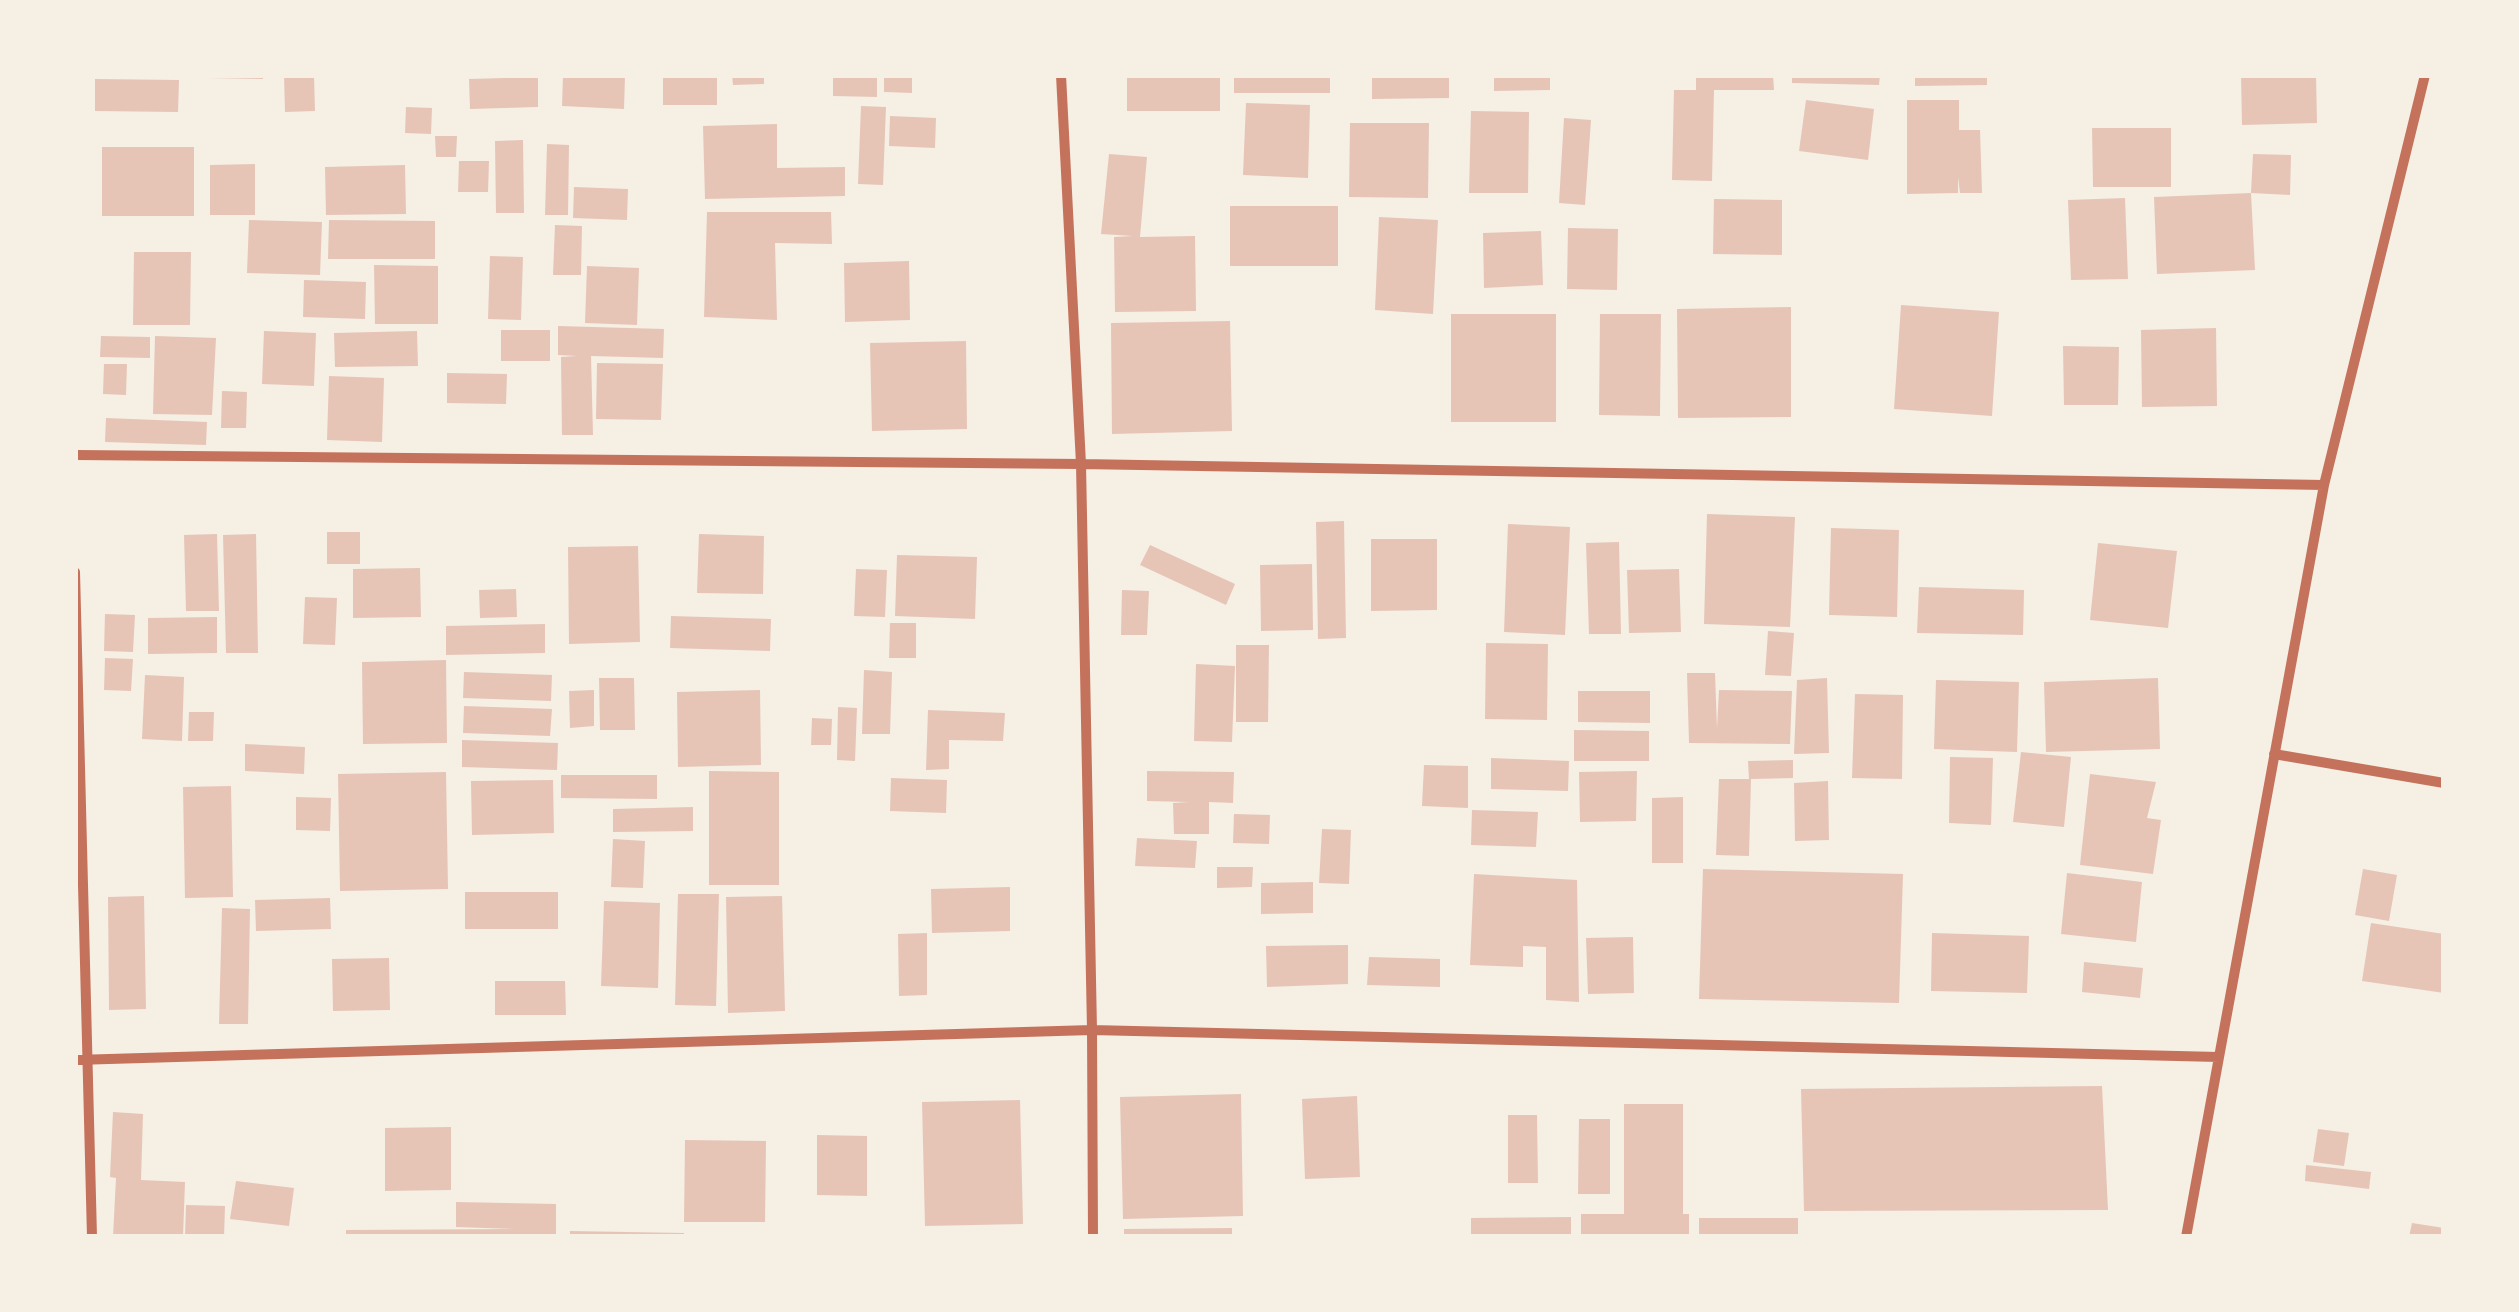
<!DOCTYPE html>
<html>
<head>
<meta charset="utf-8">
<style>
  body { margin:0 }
  #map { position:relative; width:2519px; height:1312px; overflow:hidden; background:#f6efe4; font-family:Poppins,sans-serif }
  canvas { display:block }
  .frame { position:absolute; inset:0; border:78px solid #f6efe4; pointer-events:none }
</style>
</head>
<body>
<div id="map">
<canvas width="2519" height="1312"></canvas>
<div class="frame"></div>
</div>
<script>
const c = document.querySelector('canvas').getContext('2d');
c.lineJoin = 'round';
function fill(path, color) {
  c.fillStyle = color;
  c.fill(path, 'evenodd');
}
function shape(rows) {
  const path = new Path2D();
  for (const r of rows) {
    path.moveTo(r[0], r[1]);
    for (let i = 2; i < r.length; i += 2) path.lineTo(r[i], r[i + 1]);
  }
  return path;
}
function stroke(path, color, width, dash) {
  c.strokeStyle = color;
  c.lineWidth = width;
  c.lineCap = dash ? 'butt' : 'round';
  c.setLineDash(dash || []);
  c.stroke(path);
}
fill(shape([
  [208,75,263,75,263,79,208,78],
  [284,75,314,75,315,111,285,112],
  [563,75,625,76,624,109,562,106],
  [663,75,717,75,717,105,663,105],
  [732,75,764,75,764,84,733,85],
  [833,75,877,75,877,97,833,96],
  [884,75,912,75,912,93,884,92],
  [1127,75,1220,75,1220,111,1127,111],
  [1234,75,1330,75,1330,93,1234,93],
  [1372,75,1449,75,1449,98,1372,99],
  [1494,75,1550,75,1550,90,1494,91],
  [1696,75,1773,75,1774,90,1714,90,1712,181,1672,180,1674,90,1696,90],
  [1792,75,1880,75,1879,85,1792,83],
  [1915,75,1987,75,1987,85,1915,86],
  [2241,75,2316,75,2317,123,2242,125],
  [538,77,538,107,470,109,469,79],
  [95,79,179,80,178,112,95,111],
  [1806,100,1874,109,1868,160,1799,151],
  [1907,100,1959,100,1959,130,1980,130,1982,193,1960,193,1958,177,1958,193,1907,194],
  [1246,103,1310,105,1308,178,1243,175],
  [861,106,886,107,883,185,858,184],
  [406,107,432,108,431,134,405,133],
  [1471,111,1529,112,1528,193,1469,193],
  [890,116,936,118,935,148,889,146],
  [1564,118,1591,120,1585,205,1559,203],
  [1350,123,1429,123,1428,198,1349,197],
  [777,124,777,168,845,167,845,196,705,199,703,126],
  [2092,128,2171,128,2171,187,2093,187],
  [435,136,457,136,456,157,436,157],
  [523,140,524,213,496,213,495,141],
  [547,144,569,145,568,215,545,215],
  [102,147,194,147,194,216,102,216],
  [1109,154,1147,157,1140,237,1195,236,1196,311,1115,312,1114,237,1133,236,1101,234],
  [2253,154,2291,155,2290,195,2251,193],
  [459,161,489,161,488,192,458,192],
  [255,164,255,215,210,215,210,165],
  [405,165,406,214,326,215,325,167],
  [574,187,628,189,627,220,573,218],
  [2251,193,2255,270,2157,274,2154,197],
  [2125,198,2128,279,2071,280,2068,200],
  [1714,199,1782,200,1782,255,1713,254],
  [1230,206,1338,206,1338,266,1230,266],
  [707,212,831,212,832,244,775,243,777,320,704,317],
  [1379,217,1438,220,1433,314,1375,310],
  [249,220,322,222,320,275,247,273],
  [329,220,435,221,435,259,328,259],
  [555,225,582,226,581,275,553,275],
  [1568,228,1618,229,1617,290,1567,289],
  [1541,231,1543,285,1484,288,1483,233],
  [134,252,191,252,190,325,133,325],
  [490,256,523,257,521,320,488,319],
  [909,261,910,320,845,322,844,263],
  [374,265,438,266,438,324,375,324],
  [587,266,639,268,637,325,585,323],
  [304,280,366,282,365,319,303,317],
  [1901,305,1999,312,1992,416,1894,409],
  [1791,307,1791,417,1678,418,1677,309],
  [1451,314,1556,314,1556,422,1451,422],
  [1600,314,1661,314,1660,416,1599,415],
  [1230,321,1232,431,1112,434,1111,323],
  [558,326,664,329,663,358,591,356,593,435,562,435,561,357,577,356,558,355],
  [2216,328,2217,406,2142,407,2141,330],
  [501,330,550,330,550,361,501,361],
  [264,331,316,333,314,386,262,384],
  [417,331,418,366,335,367,334,333],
  [101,336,150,337,150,358,100,357],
  [155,336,216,338,212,415,153,414],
  [966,341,967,429,872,431,870,343],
  [2063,346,2119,347,2118,405,2064,405],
  [597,363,663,364,661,420,596,419],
  [104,364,127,364,126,395,103,394],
  [447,373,507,374,506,404,447,403],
  [329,376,384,378,382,442,327,440],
  [222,391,247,392,246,428,221,428],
  [106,418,207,422,206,445,105,442],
  [1707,514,1795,517,1790,627,1704,624],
  [1344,521,1346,638,1318,639,1316,522],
  [1508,524,1570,527,1565,635,1504,632],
  [1831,528,1899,530,1897,617,1829,615],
  [327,532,360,532,360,564,327,564],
  [217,534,219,611,186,611,184,535],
  [256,534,258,653,226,653,223,535],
  [699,534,764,536,763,594,697,593],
  [1371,539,1437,539,1437,610,1371,611],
  [1619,542,1621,634,1589,634,1586,543],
  [2098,543,2177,551,2168,628,2090,620],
  [1150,545,1235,584,1226,605,1140,565],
  [638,546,640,642,569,644,568,547],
  [897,555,977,557,975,619,895,616],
  [1312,564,1313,630,1261,631,1260,565],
  [420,568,421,617,353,618,353,569],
  [856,569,887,570,885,617,854,616],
  [1679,569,1681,632,1629,633,1627,570],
  [1919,587,2024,590,2023,635,1917,633],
  [516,589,517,617,480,618,479,590],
  [1122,590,1149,591,1147,635,1121,635],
  [305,597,337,598,335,645,303,644],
  [105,614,135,615,133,652,104,651],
  [671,616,771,619,770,651,670,648],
  [217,617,217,653,148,654,148,618],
  [890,623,916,623,916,658,889,658],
  [545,624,545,653,446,655,446,626],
  [1768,631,1794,633,1791,676,1765,675],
  [1486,643,1548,644,1547,720,1485,719],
  [1236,645,1269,645,1268,722,1236,722],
  [105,658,133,659,131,691,104,690],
  [446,660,447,743,363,744,362,662],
  [1196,664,1235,666,1232,742,1194,741],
  [864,670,892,672,890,734,862,734],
  [464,672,552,675,551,701,463,698],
  [1687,673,1715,673,1717,728,1719,690,1792,691,1790,744,1689,743],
  [145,675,184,677,182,741,142,739],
  [599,678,634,678,635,730,600,730],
  [1827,678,1829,753,1794,754,1797,680],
  [2158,678,2160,749,2046,752,2044,682],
  [1936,680,2019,682,2017,752,1934,749],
  [594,690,594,726,570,728,569,691],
  [760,690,761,765,678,767,677,692],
  [1578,691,1650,691,1650,723,1578,722],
  [1855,694,1903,695,1902,779,1852,778],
  [464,706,552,709,550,736,463,733],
  [838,707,857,708,855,761,837,760],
  [928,710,1005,713,1003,741,949,740,949,769,926,770],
  [189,712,214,712,213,741,188,741],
  [812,718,832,719,831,745,811,745],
  [1574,730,1649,731,1649,761,1574,761],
  [462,740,558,743,557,770,462,767],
  [245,744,305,747,304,774,245,771],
  [2021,752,2071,757,2064,827,2013,822],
  [1950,757,1993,758,1991,825,1949,823],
  [1491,758,1569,761,1568,791,1491,789],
  [1793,760,1793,778,1751,779,1749,856,1716,855,1719,779,1749,779,1748,761],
  [1424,765,1468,766,1468,808,1422,806],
  [709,771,779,772,779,885,709,885],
  [1147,771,1234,772,1233,803,1209,802,1209,834,1174,834,1173,803,1189,802,1147,801],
  [1637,771,1636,821,1580,822,1579,772],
  [446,772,448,889,340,891,338,774],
  [2090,774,2156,782,2147,818,2161,820,2153,874,2080,865],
  [561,775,657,775,657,799,561,798],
  [891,778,947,780,946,813,890,811],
  [553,780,554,833,472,835,471,781],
  [1828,781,1829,840,1795,841,1794,783],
  [231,786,233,897,185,898,183,787],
  [296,797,331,798,330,831,296,830],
  [1683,797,1683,863,1652,863,1652,798],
  [693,807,693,831,613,832,613,809],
  [1472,810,1538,812,1536,847,1471,845],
  [1234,814,1270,815,1269,844,1233,843],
  [1322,829,1351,830,1349,884,1319,883],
  [1137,838,1197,841,1195,868,1135,866],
  [613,839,645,841,643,888,611,887],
  [1217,867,1253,867,1252,887,1217,888],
  [1703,869,1903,874,1899,1003,1699,999],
  [2363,869,2397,875,2389,921,2355,915],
  [2067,873,2142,882,2136,942,2061,934],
  [1474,874,1577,880,1579,1002,1546,1000,1546,947,1523,946,1523,967,1470,965],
  [1313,882,1313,913,1261,914,1261,883],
  [1010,887,1010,931,932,933,931,889],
  [465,892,558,892,558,929,465,929],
  [678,894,719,894,716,1006,675,1005],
  [144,896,146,1009,109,1010,108,897],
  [782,896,785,1011,728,1013,726,897],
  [330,898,331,929,256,931,255,900],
  [604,901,660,903,658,988,601,986],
  [222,908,250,909,248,1024,219,1024],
  [2371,923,2444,934,2444,993,2362,981],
  [927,933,927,995,899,996,898,934],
  [1932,933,2029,936,2027,993,1931,991],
  [1633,937,1634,993,1588,994,1586,938],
  [1348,945,1348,984,1267,987,1266,946],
  [1369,957,1440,959,1440,987,1367,985],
  [389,958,390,1010,333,1011,332,959],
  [2084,962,2143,968,2140,998,2082,992],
  [495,981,565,981,566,1015,495,1015],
  [2102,1086,2108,1210,1804,1211,1801,1089],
  [1241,1094,1243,1216,1123,1219,1120,1097],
  [1357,1096,1360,1177,1305,1179,1302,1099],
  [1020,1100,1023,1224,925,1226,922,1102],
  [1624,1104,1683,1104,1683,1214,1689,1214,1689,1237,1581,1237,1581,1214,1624,1214],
  [113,1112,143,1114,141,1180,185,1182,183,1237,113,1237,116,1178,110,1177],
  [1508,1115,1537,1115,1538,1183,1508,1183],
  [1579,1119,1610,1119,1610,1194,1578,1194],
  [451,1127,451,1190,385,1191,385,1128],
  [2318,1129,2349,1133,2344,1166,2313,1162],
  [817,1135,867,1136,867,1196,817,1195],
  [685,1140,766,1141,765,1222,684,1222],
  [2306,1165,2371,1172,2369,1189,2305,1181],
  [236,1181,294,1188,289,1226,230,1219],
  [456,1202,556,1204,556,1237,346,1237,346,1230,515,1229,456,1227],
  [186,1205,225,1206,224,1237,185,1236],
  [1571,1217,1571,1237,1471,1237,1471,1218],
  [1699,1218,1798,1218,1798,1237,1699,1237],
  [2412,1223,2444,1228,2444,1237,2409,1237],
  [1232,1228,1232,1237,1124,1237,1124,1229],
  [570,1231,684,1233,684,1237,570,1237]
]), '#e6c5b7');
stroke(shape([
  [1061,75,1081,464,1092,1030,1093,1237],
  [75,455,1081,464,2324,485],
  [75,572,92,1237],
  [2274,754,2444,783],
  [75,1060,1092,1030,2219,1057],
  [2186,1237,2324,485,2425,75]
]), '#c5725c', 10);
</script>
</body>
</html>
